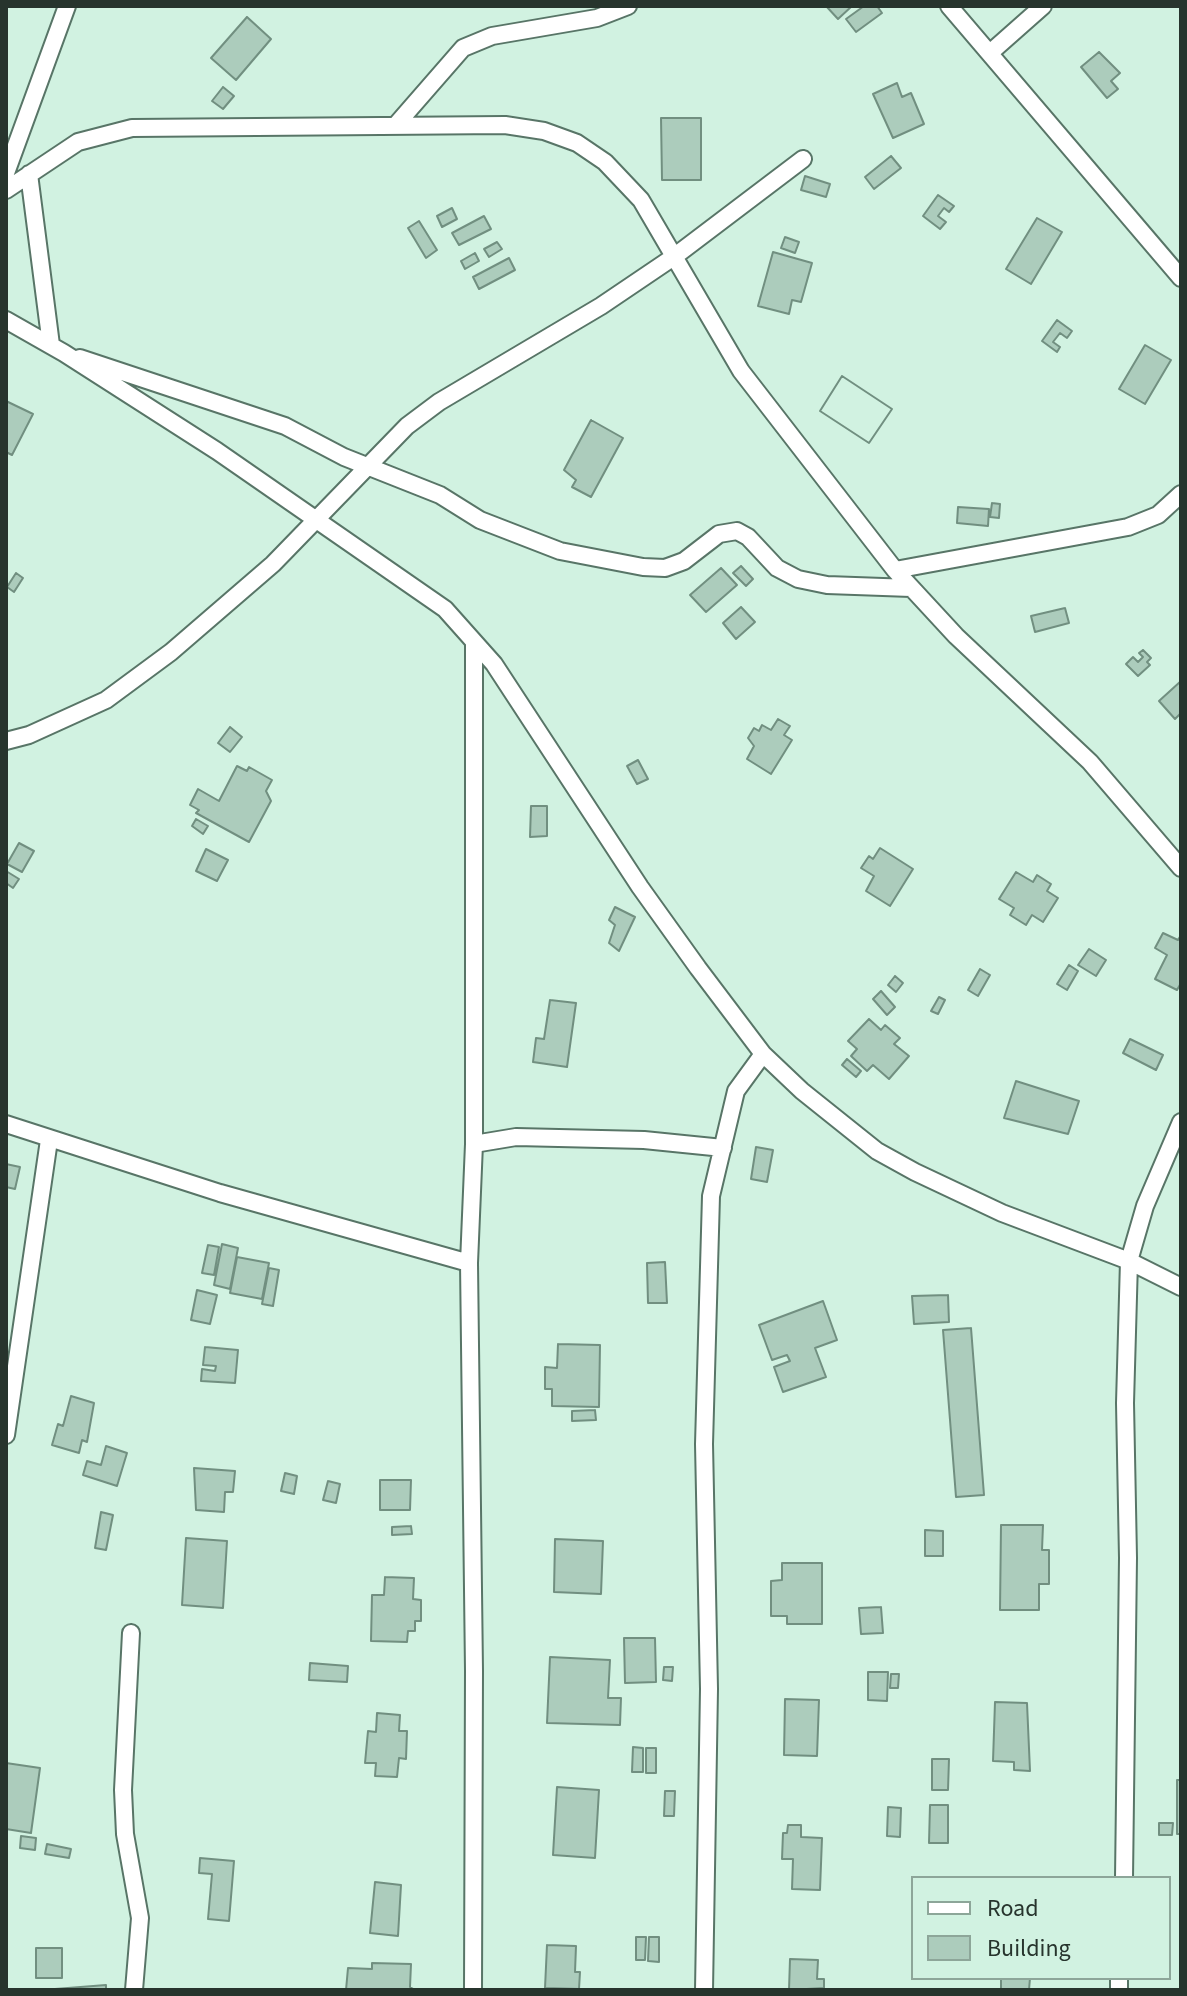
<!DOCTYPE html>
<html>
<head>
<meta charset="utf-8">
<style>
  body { margin:0 }
  #map { position:relative; width:1187px; height:1996px; overflow:hidden; background:#d1f2e1; font-family:"Source Sans 3",sans-serif }
  canvas { display:block }
  .frame { position:absolute; inset:0; border:8px solid #27342d; pointer-events:none }
  .legend { position:absolute; left:911px; top:1876px; width:260px; height:104px; box-sizing:border-box; background:#d1f2e1; border:2px solid #8da699; margin:0; padding:10px 14px; list-style:none; font-size:24px; color:#27342d }
  .legend li { display:flex; align-items:center; gap:16px; height:40px }
  .legend b { width:40px; border:2px solid #8da699 }
</style>
</head>
<body>
<div id="map">
<canvas width="1187" height="1996"></canvas>
<div class="frame"></div>
<ul class="legend">
<li><b style="height:10px;background:#fff"></b>Road</li>
<li><b style="height:22px;background:#acccbc"></b>Building</li>
</ul>
</div>
<script>
const c = document.querySelector('canvas').getContext('2d');
c.lineJoin = 'round';
function fill(path, color) {
  c.fillStyle = color;
  c.fill(path, 'evenodd');
}
function shape(rows) {
  const path = new Path2D();
  for (const r of rows) {
    path.moveTo(r[0], r[1]);
    for (let i = 2; i < r.length; i += 2) path.lineTo(r[i], r[i + 1]);
  }
  return path;
}
function stroke(path, color, width, dash) {
  c.strokeStyle = color;
  c.lineWidth = width;
  c.lineCap = dash ? 'butt' : 'round';
  c.setLineDash(dash || []);
  c.stroke(path);
}
const building = shape([
  [826,6,852,6,838,19,826,6],
  [864,6,877,6,882,13,856,32,846,19,864,6],
  [247,17,271,39,236,80,211,58,247,17],
  [1099,52,1120,73,1111,81,1118,89,1107,98,1081,67,1099,52],
  [897,83,902,97,911,93,924,124,893,138,873,94,897,83],
  [223,87,234,96,223,109,212,101,223,87],
  [661,118,701,118,701,180,662,180,661,118],
  [891,156,901,168,874,189,865,177,891,156],
  [805,176,830,184,826,197,801,190,805,176],
  [938,195,954,206,949,212,944,208,938,216,946,222,940,229,923,216,938,195],
  [452,208,457,219,442,227,437,216,452,208],
  [484,216,491,229,459,245,452,233,484,216],
  [1037,218,1062,232,1031,284,1006,269,1037,218],
  [419,221,437,250,426,258,408,228,419,221],
  [785,237,799,242,795,253,781,248,785,237],
  [497,242,502,249,489,257,484,249,497,242],
  [773,252,812,263,801,302,792,300,789,314,758,306,773,252],
  [475,253,479,261,465,269,461,261,475,253],
  [509,258,515,270,479,289,473,277,509,258],
  [1057,320,1072,331,1067,338,1060,333,1053,342,1060,347,1057,352,1042,341,1057,320],
  [1145,345,1171,360,1145,404,1119,389,1145,345],
  [842,376,892,409,869,443,820,411,842,376],
  [842,376,892,409,869,443,820,411,842,376],
  [6,401,33,414,12,455,6,452,6,401],
  [591,420,623,438,591,497,572,487,576,480,564,470,591,420],
  [992,503,1000,504,999,518,990,517,992,503],
  [958,507,989,509,988,526,957,523,958,507],
  [741,566,753,579,746,586,733,573,741,566],
  [721,568,737,585,706,612,690,595,721,568],
  [16,573,23,578,14,592,7,587,16,573],
  [741,607,755,622,736,639,723,623,741,607],
  [1065,608,1069,623,1035,632,1031,616,1065,608],
  [1143,650,1151,658,1147,662,1150,665,1138,676,1126,664,1133,657,1138,662,1143,657,1139,653,1143,650],
  [1181,681,1181,713,1175,719,1159,701,1181,681],
  [778,719,790,726,784,735,792,740,771,774,747,759,754,746,748,738,754,728,759,731,762,725,771,730,778,719],
  [230,727,242,737,230,752,218,743,230,727],
  [638,760,648,779,637,784,627,766,638,760],
  [237,766,247,771,249,767,272,780,266,791,271,801,249,842,196,813,199,810,190,805,198,789,219,801,237,766],
  [531,806,547,806,547,836,530,837,531,806],
  [196,819,208,826,203,834,192,826,196,819],
  [19,843,34,851,22,872,7,864,19,843],
  [880,848,913,869,890,906,866,891,874,876,861,868,869,856,873,859,880,848],
  [206,849,228,860,217,881,196,871,206,849],
  [6,871,19,879,13,888,6,883,6,871],
  [1016,872,1033,882,1037,875,1051,884,1047,891,1058,898,1043,922,1032,915,1026,925,1010,915,1014,908,999,899,1016,872],
  [615,907,635,917,619,951,609,943,615,925,609,920,615,907],
  [1163,933,1178,940,1181,935,1181,983,1177,990,1155,979,1167,955,1155,948,1163,933],
  [1089,949,1106,960,1096,976,1078,965,1089,949],
  [1069,965,1078,971,1067,990,1057,984,1069,965],
  [980,969,990,975,978,996,968,990,980,969],
  [895,976,903,983,896,992,888,985,895,976],
  [881,991,895,1007,887,1015,873,999,881,991],
  [939,997,945,1000,938,1014,931,1011,939,997],
  [550,1000,576,1003,567,1067,533,1062,536,1038,544,1039,550,1000],
  [869,1019,881,1030,885,1025,900,1038,894,1044,909,1056,889,1079,873,1065,867,1071,851,1056,857,1049,848,1041,869,1019],
  [1130,1039,1163,1055,1156,1070,1123,1053,1130,1039],
  [847,1059,861,1071,856,1077,842,1065,847,1059],
  [1016,1081,1079,1101,1068,1134,1004,1118,1016,1081],
  [756,1147,773,1150,767,1182,751,1179,756,1147],
  [6,1164,20,1167,15,1189,6,1187,6,1164],
  [222,1244,238,1248,230,1289,214,1285,222,1244],
  [208,1245,219,1247,214,1275,202,1273,208,1245],
  [237,1257,269,1263,262,1299,230,1293,237,1257],
  [665,1262,667,1303,648,1303,647,1263,665,1262],
  [269,1268,279,1270,273,1306,262,1304,269,1268],
  [197,1290,217,1295,210,1324,191,1320,197,1290],
  [948,1295,949,1322,914,1324,912,1296,948,1295],
  [823,1301,837,1340,815,1348,826,1377,783,1392,774,1367,790,1361,787,1355,772,1360,759,1325,823,1301],
  [971,1328,984,1495,956,1497,943,1330,971,1328],
  [558,1344,600,1345,599,1407,552,1406,552,1389,545,1389,545,1367,557,1368,558,1344],
  [205,1347,238,1350,235,1383,201,1381,202,1369,215,1371,216,1366,203,1365,205,1347],
  [71,1396,94,1403,87,1442,82,1440,79,1453,52,1445,58,1424,63,1426,71,1396],
  [595,1410,596,1420,572,1421,572,1411,595,1410],
  [106,1446,127,1453,117,1486,83,1475,87,1461,101,1465,106,1446],
  [194,1468,235,1471,233,1492,225,1492,224,1512,196,1510,194,1468],
  [285,1473,297,1476,294,1494,281,1491,285,1473],
  [380,1480,411,1480,410,1510,380,1510,380,1480],
  [328,1481,340,1484,336,1503,323,1500,328,1481],
  [101,1512,113,1515,106,1550,95,1548,101,1512],
  [1001,1525,1043,1525,1042,1550,1049,1550,1049,1584,1039,1584,1039,1610,1000,1610,1001,1525],
  [411,1526,412,1534,392,1535,392,1527,411,1526],
  [925,1530,943,1531,943,1556,925,1556,925,1530],
  [186,1538,227,1541,223,1608,182,1605,186,1538],
  [555,1539,603,1541,601,1594,554,1592,555,1539],
  [782,1563,822,1563,822,1624,787,1624,787,1616,771,1616,771,1581,782,1580,782,1563],
  [385,1577,414,1578,413,1599,421,1600,421,1621,415,1621,415,1631,408,1631,407,1642,371,1641,372,1595,384,1595,385,1577],
  [881,1607,883,1633,861,1634,859,1608,881,1607],
  [624,1638,655,1638,656,1682,625,1683,624,1638],
  [550,1657,610,1660,608,1698,621,1698,620,1725,547,1723,550,1657],
  [310,1663,348,1666,347,1682,309,1680,310,1663],
  [664,1667,673,1667,672,1681,663,1680,664,1667],
  [868,1672,888,1672,887,1701,868,1700,868,1672],
  [891,1674,899,1674,898,1688,890,1688,891,1674],
  [785,1699,819,1700,817,1756,784,1755,785,1699],
  [995,1702,1027,1703,1030,1771,1014,1770,1014,1762,993,1761,995,1702],
  [377,1713,400,1715,399,1731,407,1731,406,1759,399,1758,397,1777,375,1776,376,1763,365,1763,368,1731,376,1732,377,1713],
  [633,1747,643,1748,643,1772,632,1772,633,1747],
  [646,1748,656,1748,656,1773,646,1773,646,1748],
  [932,1759,949,1759,948,1790,932,1790,932,1759],
  [6,1763,40,1768,31,1833,6,1829,6,1763],
  [1177,1780,1181,1780,1181,1834,1177,1834,1177,1780],
  [557,1787,599,1790,595,1858,553,1855,557,1787],
  [665,1791,675,1791,674,1816,664,1816,665,1791],
  [930,1805,948,1805,948,1843,929,1843,930,1805],
  [888,1807,901,1808,900,1837,887,1836,888,1807],
  [1159,1823,1173,1823,1172,1835,1159,1835,1159,1823],
  [788,1825,801,1825,801,1837,822,1838,820,1890,792,1889,793,1859,782,1859,783,1833,787,1833,788,1825],
  [21,1836,36,1838,35,1850,20,1848,21,1836],
  [47,1844,71,1849,69,1858,45,1854,47,1844],
  [200,1858,234,1861,229,1921,208,1919,212,1874,199,1873,200,1858],
  [375,1882,401,1885,398,1936,370,1933,375,1882],
  [636,1937,646,1937,645,1960,636,1960,636,1937],
  [649,1937,659,1937,659,1962,648,1961,649,1937],
  [547,1945,576,1946,575,1972,580,1972,579,1989,545,1988,547,1945],
  [36,1948,62,1948,62,1978,36,1978,36,1948],
  [790,1959,818,1960,817,1979,824,1979,824,1988,789,1990,790,1959],
  [372,1963,411,1964,410,1987,415,1990,346,1990,348,1968,372,1969,372,1963],
  [1001,1978,1030,1978,1029,1990,1001,1990,1001,1978],
  [106,1985,106,1990,55,1990,55,1989,106,1985]
]);
fill(building, '#acccbc');
stroke(building, '#718f80', 2);
const minor = shape([
  [949,6,1181,278],
  [991,52,1043,6],
  [395,126,463,48,492,36,597,18,628,6],
  [6,173,67,6],
  [29,174,51,345],
  [6,190,78,142,132,128,505,125,544,131,577,143,605,162,641,200,741,371,895,570,956,636,1090,762,1181,868],
  [6,320,64,353,217,451,445,609,494,664,640,887,698,968,763,1054,802,1091,877,1151,915,1172,1002,1213,1129,1261,1181,1287],
  [80,358,285,426,344,457,440,495,480,520,560,551,643,567,665,568,684,561,719,534,737,531,748,537,777,568,798,579,827,585,911,588],
  [895,570,1128,527,1158,515,1181,494],
  [6,741,29,735,106,700,171,652,273,564,407,426,439,402,601,306,675,256,803,159],
  [6,1124,220,1193,469,1263],
  [474,1144,516,1137,644,1140,723,1148],
  [6,1435,49,1140],
  [131,1633,123,1790,125,1834,140,1918,134,1990],
  [1124,1878,1128,1558,1125,1403,1129,1261,1145,1206,1181,1122],
  [473,1990,474,1671,469,1263,474,1144,474,642],
  [704,1990,709,1689,704,1444,711,1196,736,1091,763,1054],
  [1119,1990,1119,1978]
]);
stroke(minor, '#587567', 20);
stroke(minor, '#fff', 16);
</script>
</body>
</html>
